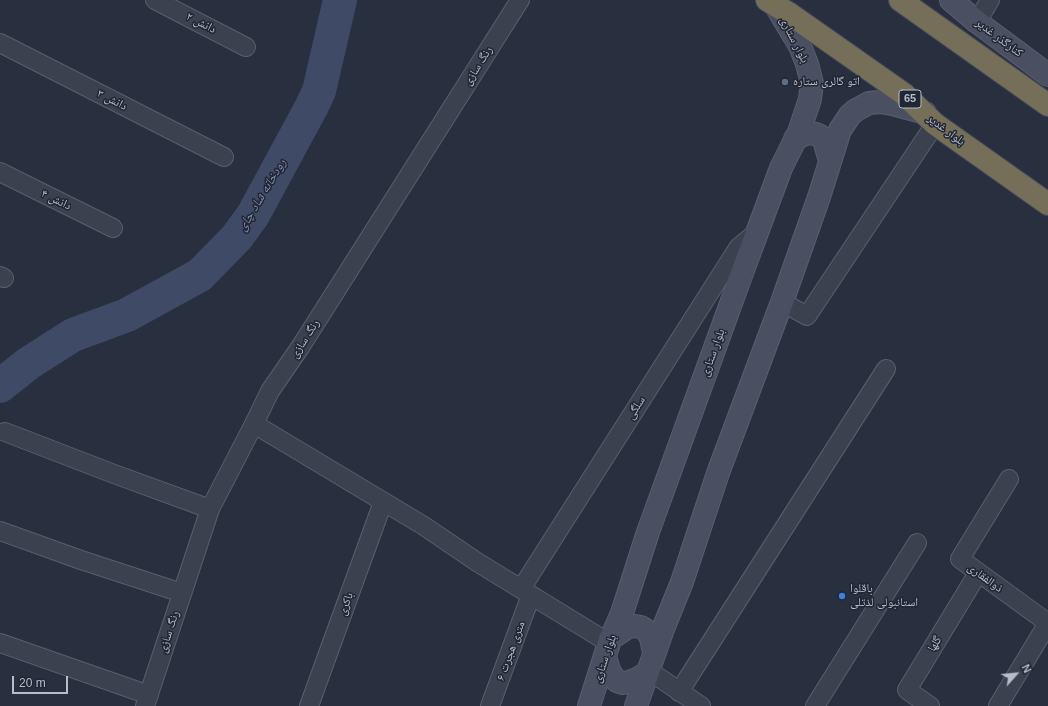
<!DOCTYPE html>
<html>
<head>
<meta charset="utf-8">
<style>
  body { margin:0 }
  #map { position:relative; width:1048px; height:706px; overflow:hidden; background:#282f3f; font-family:Arial,sans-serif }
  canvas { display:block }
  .north { position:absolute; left:996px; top:654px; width:40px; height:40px; -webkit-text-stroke:3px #202634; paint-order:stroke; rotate:63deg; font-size:11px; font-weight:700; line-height:16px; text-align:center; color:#b8bdca }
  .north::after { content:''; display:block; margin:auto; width:14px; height:18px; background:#b8bdca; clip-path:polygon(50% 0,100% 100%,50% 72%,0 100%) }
  .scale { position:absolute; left:12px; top:676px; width:56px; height:18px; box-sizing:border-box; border:2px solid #b8bdca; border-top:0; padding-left:5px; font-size:12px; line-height:14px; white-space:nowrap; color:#b8bdca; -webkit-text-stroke:3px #202634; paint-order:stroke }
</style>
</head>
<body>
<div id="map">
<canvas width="1048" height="706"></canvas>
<div class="north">N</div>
<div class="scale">20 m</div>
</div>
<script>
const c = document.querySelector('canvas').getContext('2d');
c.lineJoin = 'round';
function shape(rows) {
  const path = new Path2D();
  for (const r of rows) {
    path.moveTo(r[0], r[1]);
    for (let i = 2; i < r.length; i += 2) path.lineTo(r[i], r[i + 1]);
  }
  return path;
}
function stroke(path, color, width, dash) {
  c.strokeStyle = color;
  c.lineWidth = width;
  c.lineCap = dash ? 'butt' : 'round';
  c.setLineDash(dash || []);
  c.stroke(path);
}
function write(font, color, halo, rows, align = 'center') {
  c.font = font + ' Arial,"Noto Naskh Arabic",sans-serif';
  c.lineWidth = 3;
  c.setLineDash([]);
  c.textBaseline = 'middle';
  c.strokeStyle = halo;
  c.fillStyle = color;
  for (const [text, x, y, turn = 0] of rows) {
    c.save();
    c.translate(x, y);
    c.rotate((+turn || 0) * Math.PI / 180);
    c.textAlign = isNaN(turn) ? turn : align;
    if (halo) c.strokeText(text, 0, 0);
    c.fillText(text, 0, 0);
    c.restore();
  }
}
stroke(shape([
  [0,386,29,363,73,335,127,315,200,275,237,237,253,215,312,106,319,91,340,0]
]), '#3f4a67', 34);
const street = shape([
  [155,0,246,47],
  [977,22,990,0],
  [0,43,224,157],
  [0,172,113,228],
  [0,276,4,278],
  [782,302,807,316,935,124],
  [254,424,424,526,477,562,609,643],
  [5,432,114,474,210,509],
  [0,531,81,560,182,593],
  [521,589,738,248,757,232],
  [0,643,149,695],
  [648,670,701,706],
  [679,692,886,369],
  [145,706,210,509,254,424,270,391,301,346,520,0],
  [309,706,383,502],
  [490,706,531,595],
  [815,706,917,543],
  [930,706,907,690,978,573],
  [998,706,1048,623,960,559,1009,479]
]);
const secondary = shape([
  [951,0,977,22,1048,75],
  [795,139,807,133,816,134,820,136,824,140,830,161],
  [610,639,628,627,635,626,641,627,647,631,651,638,654,653],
  [605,656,609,670,613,677,617,681,623,683,629,682,637,679,647,673],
  [589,706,609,643,622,613,648,532,742,273,781,168,799,132,810,99,812,83,807,64,800,46,776,6],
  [636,706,663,629,682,582,718,473,782,302,819,197,840,130,850,115,856,110,869,103,880,102,892,104,925,113]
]);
const highway = shape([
  [767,0,790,14,904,94,935,124,1048,204],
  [900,0,1048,105]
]);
stroke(street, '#595f6d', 20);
stroke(secondary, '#595f6d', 24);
stroke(highway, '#464c5a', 24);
stroke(street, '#3c414f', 18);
stroke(secondary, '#4a5062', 22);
stroke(highway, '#756e59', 22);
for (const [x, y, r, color] of [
  [785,82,4,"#5c6f8a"],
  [842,596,4,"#3f7fe0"]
]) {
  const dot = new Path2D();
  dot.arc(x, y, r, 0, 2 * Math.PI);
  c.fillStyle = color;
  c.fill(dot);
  stroke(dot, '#202634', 1.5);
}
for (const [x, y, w] of [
  [910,99,22]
]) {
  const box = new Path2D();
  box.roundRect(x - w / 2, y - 9, w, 18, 3);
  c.fillStyle = '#202634';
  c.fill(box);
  stroke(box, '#b8bdca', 1);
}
write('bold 11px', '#b8bdca', null, [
  ["65",910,99]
]);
write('12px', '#b8bdca', '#202634', [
  ["دانش ۲",201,23,27],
  ["کنارگذر غدیر",999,38,37],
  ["بلوار ستاری",794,40,63],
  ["رنگ سازی",478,66,-58],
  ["دانش ۳",112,100,27],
  ["بلوار غدیر",946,130,37],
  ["دانش ۴",56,200,26],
  ["رنگ سازی",305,339,-57],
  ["بلوار ستاری",713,353,-70],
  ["سلگی",636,408,-58],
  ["ذوالفقاری",985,578,36],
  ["باکری",346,604,-70],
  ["رنگ سازی",169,632,-72],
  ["گلها",935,644,-59],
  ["۶ متری هجرت",511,651,-70],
  ["بلوار ستاری",605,659,-71]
]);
write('12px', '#b8bdca', '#202634', [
  ["اتو گالری ستاره",793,82],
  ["باقلوا",850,589],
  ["استانبولی لذتلی",850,603]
], 'left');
write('italic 13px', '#828faf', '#202634', [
  ["رودخانه شاد چای",262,195,-59]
]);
</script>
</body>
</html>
